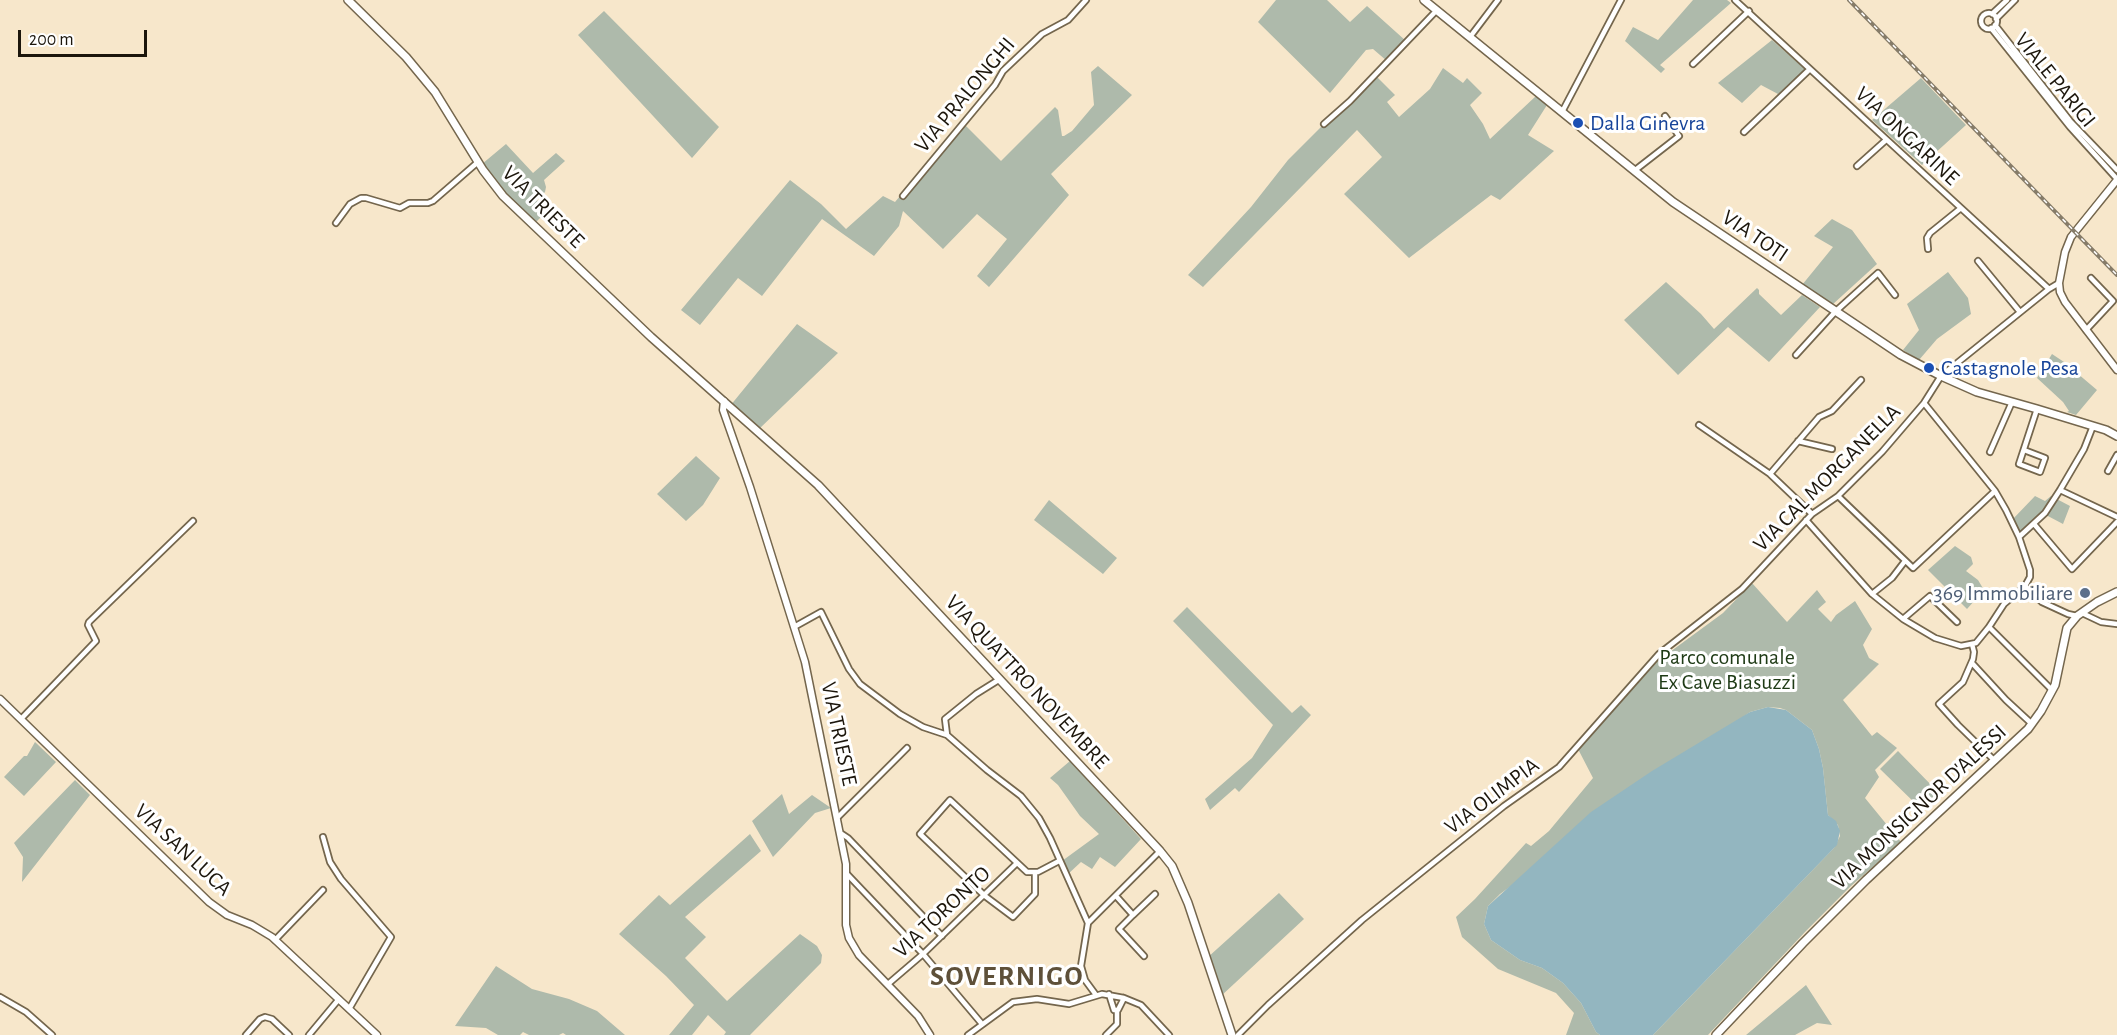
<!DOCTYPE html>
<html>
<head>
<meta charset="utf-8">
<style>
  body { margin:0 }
  #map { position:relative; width:2117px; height:1035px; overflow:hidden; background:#f7e7cb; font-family:"Alegreya Sans",sans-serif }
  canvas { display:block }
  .scale { position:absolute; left:18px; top:30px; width:129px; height:27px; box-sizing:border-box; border:3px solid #1c160c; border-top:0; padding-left:8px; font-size:18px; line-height:21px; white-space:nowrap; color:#1c160c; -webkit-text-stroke:4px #fff; paint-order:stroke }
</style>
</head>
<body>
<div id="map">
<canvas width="2117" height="1035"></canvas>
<div class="scale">200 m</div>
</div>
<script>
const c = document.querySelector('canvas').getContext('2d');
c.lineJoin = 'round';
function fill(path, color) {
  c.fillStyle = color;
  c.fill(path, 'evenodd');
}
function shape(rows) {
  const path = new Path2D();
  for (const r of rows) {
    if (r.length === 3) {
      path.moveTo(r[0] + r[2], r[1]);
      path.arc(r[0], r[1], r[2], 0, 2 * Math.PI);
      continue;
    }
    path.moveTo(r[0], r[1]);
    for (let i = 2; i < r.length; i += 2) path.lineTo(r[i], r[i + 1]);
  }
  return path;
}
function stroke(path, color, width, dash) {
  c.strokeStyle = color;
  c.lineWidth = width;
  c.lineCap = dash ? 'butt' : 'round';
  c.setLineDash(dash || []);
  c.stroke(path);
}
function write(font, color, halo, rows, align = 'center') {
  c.font = font + ' "Alegreya Sans",sans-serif';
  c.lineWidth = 6;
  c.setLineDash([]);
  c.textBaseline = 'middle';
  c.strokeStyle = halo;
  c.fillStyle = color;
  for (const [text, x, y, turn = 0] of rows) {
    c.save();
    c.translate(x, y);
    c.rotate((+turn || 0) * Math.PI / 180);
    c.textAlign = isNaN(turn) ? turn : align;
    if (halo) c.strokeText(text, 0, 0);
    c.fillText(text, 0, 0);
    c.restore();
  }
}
fill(shape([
  [1276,0,1327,0,1350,22,1367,6,1406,41,1387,61,1373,49,1366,50,1330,93,1258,22],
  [1693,0,1727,0,1731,3,1660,65,1665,69,1661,73,1625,41,1633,27,1658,40],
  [604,11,719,127,692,158,578,35],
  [1772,40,1807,71,1778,94,1761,85,1742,103,1718,83],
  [1098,66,1132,95,1051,174,1069,195,989,287,977,276,1007,239,977,214,943,249,903,211,899,226,874,256,822,219,762,296,738,278,700,325,681,310,790,180,821,204,846,229,883,196,895,202,962,122,1001,161,1055,107,1058,110,1062,136,1064,136,1072,131,1094,105,1091,72],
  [1443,68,1463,83,1467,78,1482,93,1470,105,1483,124,1490,139,1536,96,1547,105,1528,135,1554,151,1500,200,1491,195,1409,258,1344,194,1382,157,1357,130,1203,287,1188,275,1251,207,1288,160,1374,74,1395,95,1387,102,1399,117,1430,89],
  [1921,78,1966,125,1922,165,1872,120],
  [506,144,533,173,556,153,565,161,544,180,546,187,545,192,537,200,547,211,534,224,497,188,482,164],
  [1832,219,1852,230,1877,264,1832,305,1802,285,1833,247,1814,236],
  [1948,272,1968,298,1971,314,1937,339,1919,360,1903,350,1919,330,1907,304],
  [1666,282,1701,314,1714,329,1757,288,1759,290,1759,294,1781,315,1802,295,1820,307,1769,362,1728,327,1678,375,1624,320],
  [797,324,838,353,758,430,730,406],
  [2052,354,2064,362,2097,390,2076,415,2067,412,2069,411,2063,402,2037,378],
  [696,456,720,478,703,505,686,521,657,494],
  [2035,496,2045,501,2051,496,2070,506,2063,524,2046,515,2020,537,2012,520],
  [1049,500,1117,558,1103,574,1034,520],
  [1955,546,1971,557,1973,564,1966,571,1978,580,1984,590,1967,609,1928,570],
  [1752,583,1787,622,1817,590,1826,602,1818,609,1831,622,1836,615,1855,601,1872,629,1863,645,1869,658,1879,664,1843,700,1872,736,1877,732,1897,748,1875,770,1879,777,1865,798,1901,842,1851,886,1805,932,1708,1035,1653,1035,1834,848,1840,836,1838,825,1828,815,1823,768,1819,749,1812,730,1786,710,1780,708,1768,707,1750,712,1500,894,1488,906,1484,924,1491,940,1520,960,1542,968,1563,983,1581,1003,1596,1032,1600,1035,1566,1035,1574,1013,1556,993,1498,969,1462,937,1456,917,1475,899,1526,843,1531,846,1549,831,1593,778,1578,749,1659,660,1723,613],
  [1187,607,1292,713,1301,705,1311,715,1239,792,1235,788,1210,810,1205,799,1252,758,1273,725,1173,621],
  [35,742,56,762,24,796,4,777,24,756,27,756],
  [1898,751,1938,792,1921,809,1880,769],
  [1070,761,1141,839,1115,867,1100,857,1092,869,1081,862,1067,875,1062,861,1099,834,1080,816,1058,785,1050,778],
  [75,780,90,795,22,882,23,857,14,843],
  [782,794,789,814,812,795,831,808,815,813,773,857,752,821],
  [750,834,761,851,685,917,706,937,685,958,727,1001,800,934,817,946,822,955,821,963,750,1035,724,1035,726,1032,708,1015,692,1035,669,1035,694,1005,666,976,619,934,659,895,670,905],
  [1279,893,1304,919,1221,996,1207,958],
  [496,966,532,989,569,999,597,1011,625,1035,566,1035,563,1033,559,1035,529,1035,523,1032,520,1035,498,1035,486,1028,455,1026],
  [1806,985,1832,1025,1817,1023,1795,1035,1746,1035]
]), '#aebaab');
fill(shape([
  [1768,707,1786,710,1812,730,1819,749,1823,768,1828,815,1836,821,1840,831,1837,845,1653,1035,1600,1035,1596,1032,1581,1003,1563,983,1542,968,1520,960,1491,940,1484,924,1488,906,1591,812,1652,771,1750,712]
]), '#93b6c0');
const minor = shape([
  [1735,0,2049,289,2059,283],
  [1989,21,8],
  [1992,14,2007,0],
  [1996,19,2015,0],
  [1995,25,2070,121,2117,170],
  [1991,28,2070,127,2117,179],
  [1470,37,1498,0],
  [1693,64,1749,11],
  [1562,112,1621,0],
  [1324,124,1350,101,1437,10],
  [1744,132,1810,69],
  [1857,166,1886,140],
  [1634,171,1679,136,1665,116],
  [903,196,995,85,1003,71,1042,34,1068,20,1086,0],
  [336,223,350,204,361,198,366,198,400,208,409,203,428,203,433,201,478,162],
  [1928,249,1927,238,1930,233,1961,208],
  [1978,261,2020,312],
  [2086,330,2113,301,2091,278],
  [1796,355,1836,311,1878,273,1895,295],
  [1924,403,1995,491,2006,510,2019,537,2030,570,2030,577,2025,586,2042,602,2068,614,2077,616],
  [1699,425,1770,474,1812,514],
  [1798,441,1832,449],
  [2024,450,2045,458,2040,472,2019,464,2037,409],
  [1990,452,2012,402],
  [2108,471,2117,455],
  [1770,474,1819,417,1832,411,1861,380],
  [2060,490,2117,517],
  [1838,496,1913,568,1995,491],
  [1806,520,1872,594,1903,619,1935,638,1961,646,1976,643,1989,627,2052,690],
  [2034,524,2072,569,2117,522],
  [2019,537,2045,513,2060,490,2084,449,2093,426],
  [1872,594,1892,578,1905,561],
  [2082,613,2101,622,2117,624],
  [1903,619,1930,596,1957,622],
  [794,627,821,612,849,669,860,684,900,714,923,727,947,735],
  [1989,627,2004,604,2025,586],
  [1972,644,1974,652,1973,659,1963,682,1939,704,1958,725,1995,761],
  [1972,663,2006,700,2032,724],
  [1000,679,976,694,945,719,947,735,987,770,1021,796,1039,818,1050,838,1088,923,1081,966,1085,980,1096,995],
  [21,719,96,641,88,625,89,622,193,521],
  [838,817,907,748],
  [842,834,848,838,942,936],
  [323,837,330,862,341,879,391,937,349,1009],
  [1035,872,1035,894,1013,917,985,896,920,834,950,800,1027,872,1038,872,1059,861],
  [847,874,923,954,982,1024],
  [1116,896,1133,915,1119,929,1144,956],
  [1133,915,1155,894],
  [1088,923,1160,851],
  [275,940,323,890],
  [888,984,923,954,1017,863],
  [1109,994,1114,1010,1118,1010,1124,998],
  [0,997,26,1012,52,1035],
  [246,1035,260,1019,265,1017,272,1019,289,1035],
  [309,1035,339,999],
  [968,1035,1013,1002,1037,999,1069,1004,1102,994,1124,998,1141,1005,1169,1035],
  [1106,1035,1117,1024,1117,1010],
  [1238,1035,1268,1005,1362,920,1504,806,1559,767,1659,654,1742,589,1812,514,1838,496,1882,452,1924,403,1941,376,2049,289]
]);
const tertiary = shape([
  [2117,180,2071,237,2065,252,2059,283,2060,292,2065,302,2117,370],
  [724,401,723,410,750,487,805,662,846,864,846,925,849,938,859,955,918,1016,930,1035],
  [0,699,209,902,227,915,252,925,272,937,377,1035]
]);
const secondary = shape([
  [348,0,406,57,435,92,483,170,503,196,651,337,818,485,1160,851,1172,866,1188,903,1232,1035],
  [1424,0,1673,202,1901,355,1941,376,1977,392,2037,409,2106,430,2117,436],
  [1716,1035,1803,943,1866,880,2028,729,2041,711,2055,685,2067,628,2077,616,2097,602,2117,592]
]);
stroke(minor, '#74664d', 8);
stroke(tertiary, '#74664d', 9);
stroke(secondary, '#74664d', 10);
stroke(minor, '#fff', 4.5);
stroke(tertiary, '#fff', 6);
stroke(secondary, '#fff', 7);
const rail = shape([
  [1849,0,2117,275]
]);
stroke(rail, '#867c69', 4);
stroke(rail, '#fff', 1.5, [4.5]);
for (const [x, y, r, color] of [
  [1578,123,6,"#1a4fb4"],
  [1929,368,6,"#1a4fb4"],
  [2085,593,6,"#5c6f8a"]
]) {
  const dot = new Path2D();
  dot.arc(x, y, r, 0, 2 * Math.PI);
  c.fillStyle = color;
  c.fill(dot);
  stroke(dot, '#fff', 2);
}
write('22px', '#1c160c', '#fff', [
  ["VIALE PARIGI",2055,80,51],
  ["VIA PRALONGHI",965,95,-50],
  ["VIA ONGARINE",1907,136,43],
  ["VIA TRIESTE",543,207,45],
  ["VIA TOTI",1755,236,34],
  ["VIA CAL MORGANELLA",1827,478,-45],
  ["VIA QUATTRO NOVEMBRE",1027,682,47],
  ["VIA TRIESTE",839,734,78],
  ["VIA OLIMPIA",1492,796,-37],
  ["VIA MONSIGNOR D'ALESSI",1919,807,-43],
  ["VIA SAN LUCA",183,850,43],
  ["VIA TORONTO",942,912,-43]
]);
write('22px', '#164399', '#fff', [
  ["Dalla Ginevra",1590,123],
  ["Castagnole Pesa",1941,368]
], 'left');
write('22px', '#4e5e75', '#fff', [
  ["369 Immobiliare",2073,593]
], 'right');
write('22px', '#1e3a15', '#fff', [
  ["Parco comunale",1727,657],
  ["Ex Cave Biasuzzi",1727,682]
]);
c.letterSpacing = '1.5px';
write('bold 28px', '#5e5039', '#fff', [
  ["SOVERNIGO",1007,977]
]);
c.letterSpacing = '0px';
</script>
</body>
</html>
